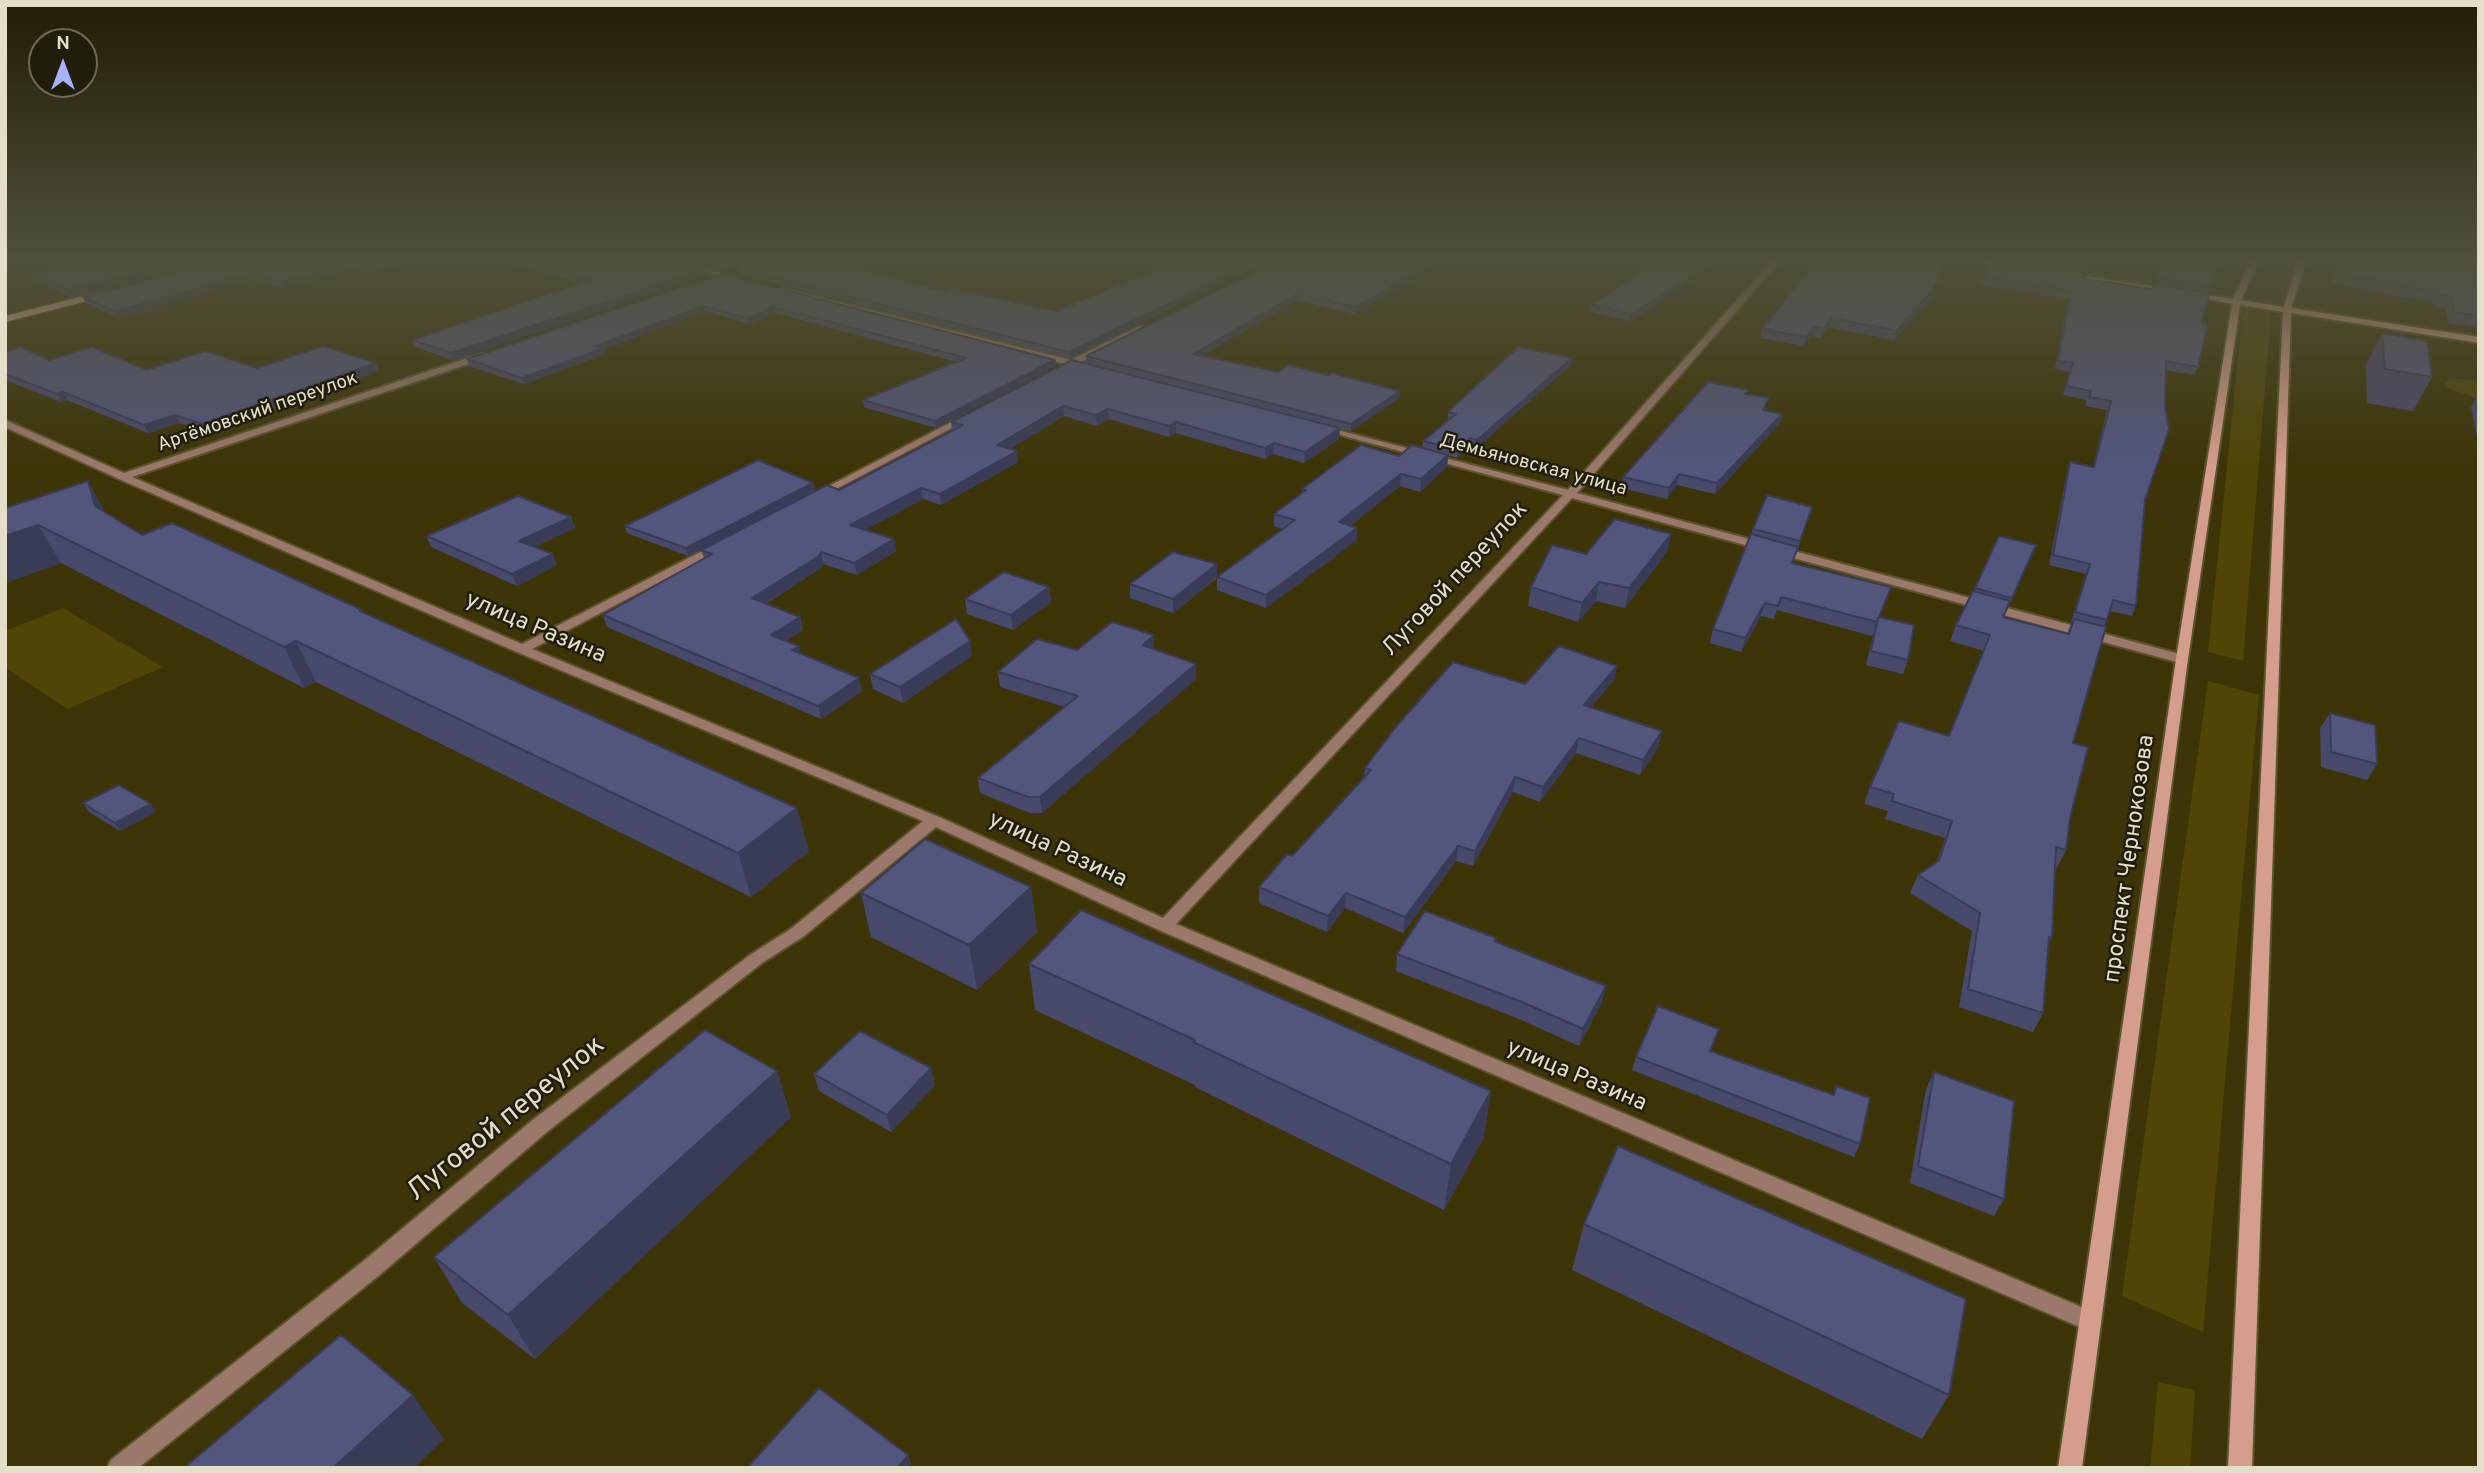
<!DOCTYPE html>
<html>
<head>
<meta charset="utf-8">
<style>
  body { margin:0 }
  #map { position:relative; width:2484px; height:1473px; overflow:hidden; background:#3d3507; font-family:Overpass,sans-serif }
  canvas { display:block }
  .frame { position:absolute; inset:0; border:7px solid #e2dec7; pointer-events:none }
  .north { position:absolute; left:28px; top:28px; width:70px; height:70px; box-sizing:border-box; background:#201d0b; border:2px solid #6e6a56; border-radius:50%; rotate:0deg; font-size:19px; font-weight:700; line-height:28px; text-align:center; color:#e2dec7 }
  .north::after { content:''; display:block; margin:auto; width:24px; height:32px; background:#a8b0fc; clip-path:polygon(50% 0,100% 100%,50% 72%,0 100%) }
</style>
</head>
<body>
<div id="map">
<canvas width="2484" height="1473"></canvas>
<div class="frame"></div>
<div class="north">N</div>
</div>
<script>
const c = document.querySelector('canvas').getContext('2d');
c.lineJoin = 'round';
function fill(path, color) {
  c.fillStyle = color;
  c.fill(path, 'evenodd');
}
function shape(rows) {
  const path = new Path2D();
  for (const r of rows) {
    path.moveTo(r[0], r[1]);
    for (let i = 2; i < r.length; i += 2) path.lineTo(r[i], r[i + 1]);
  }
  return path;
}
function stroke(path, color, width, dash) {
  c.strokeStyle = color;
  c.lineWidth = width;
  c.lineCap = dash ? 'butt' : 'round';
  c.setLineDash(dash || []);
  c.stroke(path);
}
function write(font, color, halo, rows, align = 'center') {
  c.font = font + ' Overpass,sans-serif';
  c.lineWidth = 5;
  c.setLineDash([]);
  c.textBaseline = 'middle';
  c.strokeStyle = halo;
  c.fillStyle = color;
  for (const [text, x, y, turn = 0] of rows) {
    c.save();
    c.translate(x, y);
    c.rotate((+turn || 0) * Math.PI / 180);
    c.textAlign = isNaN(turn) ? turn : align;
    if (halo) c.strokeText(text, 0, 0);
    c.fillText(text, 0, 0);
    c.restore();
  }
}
fill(shape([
  [2243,308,2271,313,2243,661,2208,652],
  [2456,379,2479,381,2479,399,2447,388,2444,383,2448,380],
  [63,608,163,667,68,709,5,668,5,631],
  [2208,681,2259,695,2203,1332,2122,1296],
  [2158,1382,2195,1390,2190,1468,2150,1468]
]), '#4f4506');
const street = shape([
  [666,261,678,261,743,279,739,281,666,261],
  [1772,261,1780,261,1577,493,2187,656,2188,659,2187,662,2177,662,1572,498,1176,924,2098,1314,2101,1321,2098,1328,2090,1331,2082,1328,1159,930,936,827,804,936,762,963,548,1131,377,1277,138,1468,107,1468,111,1460,361,1263,534,1119,750,955,792,928,923,821,517,652,119,479,5,427,5,420,124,473,480,354,486,354,486,358,132,477,522,644,716,544,724,544,724,548,532,649,939,817,1163,918,1563,495,1318,429,1318,425,1568,490,1772,261],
  [782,288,1071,360,1140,326,1147,328,1081,362,1089,366,1085,369,779,292,778,290,782,288],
  [965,415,973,417,819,498,811,498,810,496,965,415]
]);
const secondary = shape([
  [1976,261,1993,261,2017,266,2013,268,1976,261],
  [2251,261,2259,261,2241,300,2284,307,2298,261,2306,261,2291,308,2479,337,2479,343,2291,313,2252,1468,2228,1468,2283,312,2240,305,2188,659,2082,1468,2058,1468,2176,659,2232,304,2188,295,2192,293,2233,299,2251,261],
  [2067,273,2168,289,2172,291,2168,293,2064,277,2063,275,2067,273]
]);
const primary = shape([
  [107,290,112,293,111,295,5,322,5,316,107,290]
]);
stroke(street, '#5b532a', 4);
stroke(secondary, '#5b532a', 4);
stroke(primary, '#5b532a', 3);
fill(street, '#9b786c');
fill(secondary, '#d59d8b');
fill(primary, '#f8beab');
fill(shape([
  [87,261,71,297,34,280,31,274],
  [223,261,412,261,365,273,354,268,284,289,253,279,118,318,86,303,83,297],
  [503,261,675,261,705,269,706,275,453,360,415,347,412,340,582,283],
  [688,261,748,261,722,269],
  [1269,261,1070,358,740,274,739,268,847,265,942,291,1056,311,1163,268,1163,263],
  [1278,261,1407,283,1354,314,1297,300,1201,356,1278,372,1328,375,1400,391,1399,398,1351,431,1086,363,1086,356],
  [1656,261,1714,261,1682,288,1630,321,1591,312,1592,305,1659,261],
  [1944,261,1930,299,1894,340,1829,327,1821,338,1812,336,1803,346,1760,338,1762,329,1816,268],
  [2008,261,2088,261,2085,273],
  [2164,261,2220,261,2218,267,2216,267,2208,292,2154,284],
  [2336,261,2479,261,2479,328,2448,323,2445,308,2433,306,2433,303,2332,283],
  [722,274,1056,366,936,428,864,407,863,400,957,362,775,313,749,324,704,311,605,349,606,354,524,384,469,366,467,359],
  [1983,277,2084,279,2202,322,2198,367,2194,375,2166,370,2145,500,2136,606,2132,616,2110,611,2104,627,2073,743,2070,818,2066,850,2057,868,2055,867,2052,937,2049,943,2043,1013,2033,1032,1959,1007,1972,931,1910,893,1918,875,1937,862,1945,838,1885,819,1888,811,1864,804,1870,787,1949,736,1984,651,1950,641,1956,625,1974,592,1999,536,2036,545,2004,617,2067,634,2072,622,2071,622,2086,574,2049,565,2067,472,2070,462,2093,467,2107,410,2085,406,2087,400,2063,395,2070,372,2055,369,2068,299,1981,285],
  [2382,333,2432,377,2413,411,2367,403,2366,365],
  [5,352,49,360,146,370,257,368,376,363,379,371,206,432,179,423,148,433,67,400,61,402,5,380],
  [1072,360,1340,428,1339,439,1304,463,1273,454,1265,459,1176,433,1169,437,1109,419,1097,426,1064,416,1010,449,1018,462,941,505,923,499,865,530,894,539,896,551,857,575,823,564,821,568,766,604,800,617,803,630,785,641,801,654,862,691,821,719,607,627,603,615,704,558,701,550,839,490,952,431,951,422],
  [1571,365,1476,448,1469,446,1457,458,1448,455,1447,467,1420,492,1400,486,1350,526,1357,528,1357,540,1266,608,1217,590,1217,578,1173,613,1130,598,1130,584,1217,564,1217,577,1282,529,1274,526,1274,514,1302,493,1302,489,1422,448,1423,441,1448,420,1448,412],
  [1748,390,1747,394,1766,408,1765,410,1782,414,1779,424,1715,494,1677,485,1667,499,1621,488,1623,477],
  [2479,394,2479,447,2471,407],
  [813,483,815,490,688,556,627,533,625,526],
  [1812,507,1793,563,1891,587,1880,617,1908,660,1903,674,1866,665,1874,632,1872,636,1777,610,1774,619,1761,616,1741,652,1710,643,1713,629,1753,529],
  [5,508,105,512,142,535,362,610,364,612,809,851,751,897,316,682,304,688,61,563,5,583],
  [571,517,575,528,534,547,557,565,517,586,431,547,427,536],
  [1671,534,1667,552,1625,608,1596,601,1578,622,1528,606,1531,587,1586,554],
  [1049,587,1051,602,1013,630,967,614,965,599],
  [1154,635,1154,649,1196,664,1196,679,1042,813,1030,813,980,793,978,778,1065,707,1000,687,998,672,1077,650],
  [972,656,903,703,873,689,870,674],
  [1617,666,1614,680,1591,707,1659,746,1640,775,1576,753,1540,802,1513,792,1473,866,1456,861,1403,933,1345,908,1327,932,1259,903,1259,887,1292,856,1364,777,1365,768,1525,684],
  [2330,713,2377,764,2367,780,2321,767,2320,728],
  [83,803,156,812,120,831,89,812],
  [1031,887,1037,932,977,990,871,937,861,893],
  [1496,942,1602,1002,1579,1046,1519,1019,1396,971,1397,954],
  [1029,964,1484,1137,1444,1210,1195,1087,1195,1085,1035,1010],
  [1719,1029,1711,1051,1833,1095,1836,1086,1860,1144,1854,1157,1632,1070,1636,1057],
  [931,1068,935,1085,891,1132,819,1091,814,1074],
  [777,1071,791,1117,535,1359,462,1303,434,1257],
  [1934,1072,2004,1199,1994,1216,1910,1183,1926,1089],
  [1584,1224,1949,1395,1922,1439,1572,1270]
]), '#474a6b');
fill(shape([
  [186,261,212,261,71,297,68,290],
  [386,261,412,261,365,273,363,267],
  [728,261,748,261,722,269,721,263],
  [842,261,859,261,838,269,837,263],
  [1256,261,1269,261,1070,358,1069,352],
  [1426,261,1432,261,1407,283,1354,314,1355,307],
  [1708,261,1714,261,1682,288,1630,321,1631,314],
  [1944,261,1930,299,1894,340,1897,331],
  [351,262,354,268,284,289,281,283],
  [705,269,706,275,453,360,451,353],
  [251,273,253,279,118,318,114,311],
  [1297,294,1297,300,1193,361,1193,354],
  [703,306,704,311,605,349,606,354,524,384,522,378,596,346],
  [774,307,775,313,749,324,748,318],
  [1831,318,1829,327,1821,338,1824,329],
  [1814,327,1812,336,1803,346,1806,337],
  [1572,358,1571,365,1476,448,1477,440],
  [1055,360,1056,366,936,428,935,421],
  [376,363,379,371,206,432,202,424],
  [1400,391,1399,398,1351,431,1351,424],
  [63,392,67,400,61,402,57,394],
  [1063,406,1064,416,998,456,997,445],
  [1108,409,1109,419,1097,426,1096,415],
  [1782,414,1779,424,1715,494,1717,483],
  [175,415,179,423,148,433,144,425],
  [1176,422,1176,433,1169,437,1169,426],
  [1340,428,1339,439,1304,463,1305,452],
  [1470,438,1469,446,1457,458,1458,450],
  [1274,443,1273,454,1265,459,1265,448],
  [1017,451,1018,462,941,505,940,494],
  [1448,455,1447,467,1420,492,1421,479],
  [1401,474,1400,486,1338,535,1339,522],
  [1679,474,1677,485,1667,499,1669,488],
  [88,481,108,518,95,506],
  [813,483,815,490,688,556,686,548],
  [921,488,923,499,852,537,850,525],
  [571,517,575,528,523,552,519,541],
  [38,525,61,563,5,583,5,536],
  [1357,528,1357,540,1266,608,1266,595],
  [1671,534,1667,552,1625,608,1629,588],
  [894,539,896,551,857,575,854,563],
  [821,552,823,564,821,568,755,610,752,598],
  [553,554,557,565,517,586,512,574],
  [1217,564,1217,577,1173,613,1173,599],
  [1599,582,1596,601,1578,622,1582,603],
  [1049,587,1051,602,1013,630,1011,615],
  [1765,603,1761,616,1741,652,1745,638],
  [800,617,803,630,774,647,771,635],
  [1154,635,1154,650,1143,645],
  [296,641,316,682,304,688,284,647],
  [970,641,972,656,903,703,900,687],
  [799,646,802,659,792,650],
  [1196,664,1196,679,1042,813,1040,797],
  [1617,666,1614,680,1581,720,1584,705],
  [859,678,862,691,821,719,818,706],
  [1662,731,1659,746,1640,775,1643,760],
  [1579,738,1576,753,1540,802,1543,787],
  [1515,777,1513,792,1473,866,1475,851],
  [151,804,156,812,120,831,115,823],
  [797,808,809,851,751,897,738,853],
  [1458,846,1456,861,1403,933,1405,917],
  [1031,887,1037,932,977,990,969,945],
  [1346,893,1345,908,1327,932,1328,916],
  [1606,986,1602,1002,1579,1046,1583,1029],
  [931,1068,935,1085,891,1132,887,1115],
  [777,1071,791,1117,535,1359,508,1315],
  [1491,1091,1484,1137,1444,1210,1451,1164],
  [413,1395,444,1439,414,1468,333,1468],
  [908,1455,912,1468,898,1468]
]), '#393c57');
const building = shape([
  [87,261,186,261,68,290,31,274,87,261],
  [223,261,386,261,363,267,351,262,281,283,251,273,114,311,83,297,223,261],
  [523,261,675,261,705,269,451,353,412,340,591,280,523,261],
  [710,261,728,261,721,263,710,261],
  [758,261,842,261,837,263,942,291,950,288,1056,311,1172,264,1163,263,1167,261,1256,261,1069,352,739,268,758,261],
  [1278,261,1426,261,1408,277,1355,307,1297,294,1193,354,1278,372,1288,365,1328,375,1332,373,1400,391,1351,424,1086,356,1278,261],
  [1659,261,1708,261,1684,282,1631,314,1592,305,1659,261],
  [1822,261,1944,261,1932,290,1897,331,1831,318,1824,329,1814,327,1806,337,1762,329,1812,267,1816,268,1822,261],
  [1996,261,2007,261,2086,273,2084,279,2152,289,2154,284,2209,293,2202,322,2208,323,2198,367,2166,361,2165,407,2169,429,2145,500,2136,606,2113,600,2107,620,2075,612,2090,564,2053,555,2070,462,2094,467,2111,401,2089,397,2091,391,2066,386,2073,363,2058,361,2071,291,1983,277,1996,261],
  [2044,261,2088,261,2087,267,2044,261],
  [2164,261,2220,261,2217,261,2211,286,2157,278,2164,261],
  [2339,261,2479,261,2479,316,2454,312,2451,297,2439,295,2438,292,2337,273,2339,261],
  [722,274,1055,360,935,421,863,400,966,358,774,307,748,318,703,306,596,346,604,348,522,378,467,359,722,274],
  [2382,333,2427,341,2432,377,2385,369,2382,333],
  [323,346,376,363,202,424,175,415,144,425,63,392,57,394,5,374,5,352,21,347,49,360,92,347,146,370,205,351,257,368,323,346],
  [1518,347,1572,358,1477,440,1470,438,1458,450,1423,441,1456,414,1448,412,1518,347],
  [1072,360,1340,428,1305,452,1274,443,1265,448,1176,422,1169,426,1108,409,1096,415,1063,406,997,445,1017,451,940,494,921,488,850,525,894,539,854,563,821,552,819,556,752,598,800,617,771,635,799,646,792,650,859,678,818,706,603,615,712,554,701,550,827,485,839,490,963,425,951,422,1072,360],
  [1708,382,1748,390,1745,394,1769,398,1763,410,1782,414,1717,483,1679,474,1669,488,1623,477,1708,382],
  [1361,445,1399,456,1412,445,1448,455,1421,479,1401,474,1339,522,1357,528,1266,595,1217,577,1295,520,1274,514,1306,490,1302,489,1361,445],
  [758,460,813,483,686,548,625,526,758,460],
  [88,481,95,506,142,535,172,523,362,610,360,611,797,808,738,853,296,641,284,647,38,525,5,536,5,508,88,481],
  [1767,495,1812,507,1800,541,1753,529,1767,495],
  [518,496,571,517,519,541,553,554,512,574,427,536,518,496],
  [1615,519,1671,534,1629,588,1599,582,1582,603,1531,587,1552,545,1586,554,1615,519],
  [1751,534,1798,547,1792,563,1891,587,1879,617,1914,625,1908,660,1871,651,1878,618,1877,622,1781,597,1778,606,1765,603,1745,638,1713,629,1751,534],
  [1999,536,2036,545,2012,598,1975,588,1999,536],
  [1173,552,1217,564,1173,599,1130,584,1173,552],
  [1004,572,1049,587,1011,615,965,599,1004,572],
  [1973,591,2010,601,2003,617,2069,634,2074,619,2106,627,2073,743,2088,747,2070,818,2066,850,2056,847,2052,937,2049,937,2043,1013,1968,989,1980,913,1918,875,1939,861,1952,821,1892,801,1894,794,1870,787,1899,721,1949,736,1990,635,1956,625,1973,591],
  [956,619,970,641,900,687,870,674,956,619],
  [1112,622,1154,635,1143,645,1196,664,1040,797,1028,797,978,778,1078,696,998,672,1037,639,1077,650,1112,622],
  [1559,646,1617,666,1584,705,1662,731,1643,760,1579,738,1543,787,1515,777,1475,851,1458,846,1405,917,1346,893,1328,916,1259,887,1287,854,1292,856,1371,770,1365,768,1395,728,1453,662,1525,684,1559,646],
  [2330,713,2375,725,2377,764,2331,752,2330,713],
  [119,785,151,804,115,823,83,803,119,785],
  [925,839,1031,887,969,945,861,893,925,839],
  [1081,910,1491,1091,1451,1164,1193,1042,1195,1040,1029,964,1081,910],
  [1425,911,1496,938,1494,941,1606,986,1583,1029,1522,1002,1397,954,1425,911],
  [1658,1006,1719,1029,1710,1051,1834,1095,1836,1086,1870,1098,1860,1144,1636,1057,1658,1006],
  [705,1030,777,1071,508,1315,434,1257,705,1030],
  [860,1031,931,1068,887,1115,814,1074,860,1031],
  [1934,1072,2014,1101,2004,1199,1918,1166,1934,1072],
  [1618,1146,1966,1299,1949,1395,1584,1224,1618,1146],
  [341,1335,413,1395,333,1468,184,1468,341,1335],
  [819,1388,908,1455,898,1468,747,1468,819,1388]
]);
fill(building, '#52567c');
stroke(building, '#393c57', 2);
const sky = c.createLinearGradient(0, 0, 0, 467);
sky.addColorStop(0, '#221d04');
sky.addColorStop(0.56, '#51513c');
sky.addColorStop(1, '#51513c00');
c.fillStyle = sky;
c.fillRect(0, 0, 2484, 467);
write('19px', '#e2dec7', '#201d0b', [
  ["Артёмовский переулок",258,413,-19],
  ["Демьяновская улица",1533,466,15]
]);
write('23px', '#e2dec7', '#201d0b', [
  ["Луговой переулок",1456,580,-47],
  ["улица Разина",535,629,23],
  ["улица Разина",1057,851,25],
  ["проспект Чернокозова",2131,859,-82],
  ["улица Разина",1576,1077,23]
]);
write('28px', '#e2dec7', '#201d0b', [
  ["Луговой переулок",507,1120,-39]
]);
</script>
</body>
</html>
